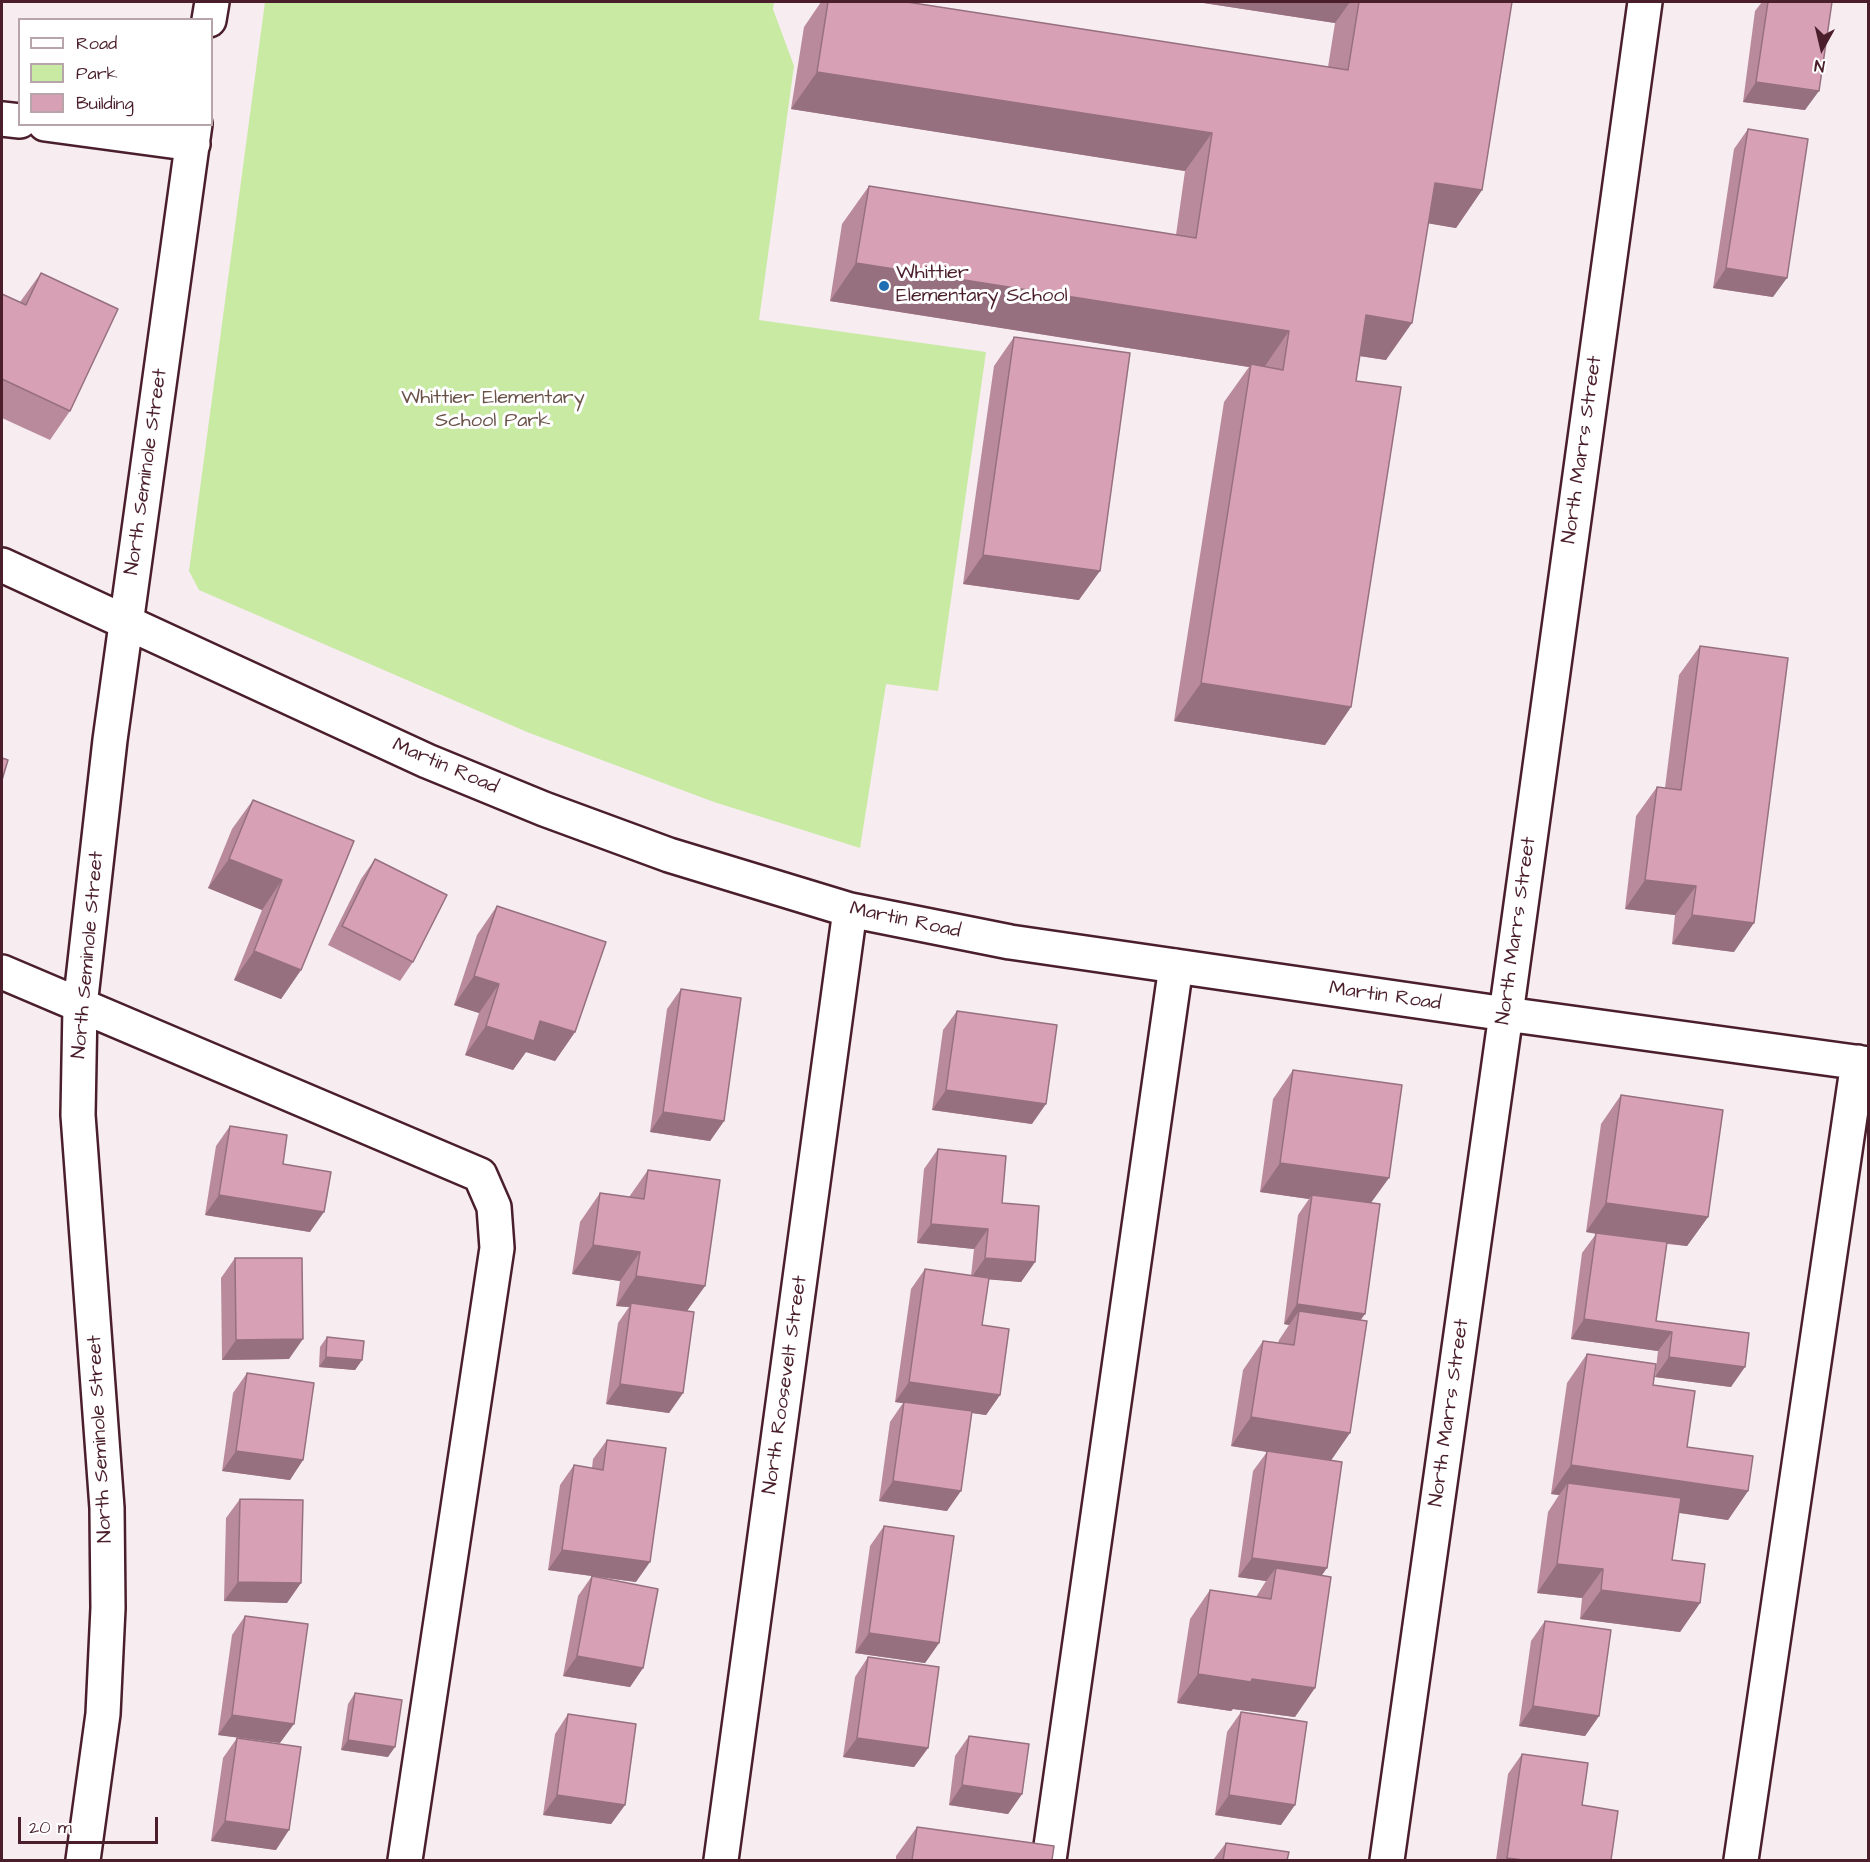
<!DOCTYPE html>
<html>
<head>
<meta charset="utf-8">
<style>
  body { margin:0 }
  #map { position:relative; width:1870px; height:1862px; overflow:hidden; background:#f7ecf0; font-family:"Architects Daughter",sans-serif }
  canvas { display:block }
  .frame { position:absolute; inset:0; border:3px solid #4a1f2b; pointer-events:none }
  .legend { position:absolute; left:18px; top:18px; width:195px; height:108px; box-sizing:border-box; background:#fff; border:2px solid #b7a5aa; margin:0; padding:8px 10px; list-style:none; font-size:18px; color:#4a1f2b }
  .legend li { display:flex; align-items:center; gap:12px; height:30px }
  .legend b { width:30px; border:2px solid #b7a5aa }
  .north { position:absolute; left:1792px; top:18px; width:60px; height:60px; -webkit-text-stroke:4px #fff; paint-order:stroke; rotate:188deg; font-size:16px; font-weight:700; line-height:24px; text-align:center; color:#4a1f2b }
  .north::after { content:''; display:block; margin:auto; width:21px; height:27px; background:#4a1f2b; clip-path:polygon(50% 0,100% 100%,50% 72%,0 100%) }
  .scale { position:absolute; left:18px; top:1817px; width:140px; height:27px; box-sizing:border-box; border:3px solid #4a1f2b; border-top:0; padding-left:8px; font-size:18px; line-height:21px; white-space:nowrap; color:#4a1f2b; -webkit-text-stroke:4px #fff; paint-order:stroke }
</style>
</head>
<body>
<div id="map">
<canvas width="1870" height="1862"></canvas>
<div class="frame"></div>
<ul class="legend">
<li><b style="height:8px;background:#fff"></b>Road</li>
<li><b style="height:16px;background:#c8eaa3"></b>Park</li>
<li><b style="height:16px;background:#d7a0b5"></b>Building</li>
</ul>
<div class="north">N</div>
<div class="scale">20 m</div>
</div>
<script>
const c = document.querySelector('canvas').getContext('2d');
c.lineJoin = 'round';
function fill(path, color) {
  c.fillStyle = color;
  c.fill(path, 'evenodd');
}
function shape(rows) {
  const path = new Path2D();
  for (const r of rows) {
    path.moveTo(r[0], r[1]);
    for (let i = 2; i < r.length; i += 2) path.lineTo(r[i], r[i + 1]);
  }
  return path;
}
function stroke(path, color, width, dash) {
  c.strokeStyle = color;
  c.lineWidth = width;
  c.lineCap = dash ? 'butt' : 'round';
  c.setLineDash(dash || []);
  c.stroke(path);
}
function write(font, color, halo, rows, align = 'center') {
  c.font = font + ' "Architects Daughter",sans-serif';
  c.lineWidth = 6;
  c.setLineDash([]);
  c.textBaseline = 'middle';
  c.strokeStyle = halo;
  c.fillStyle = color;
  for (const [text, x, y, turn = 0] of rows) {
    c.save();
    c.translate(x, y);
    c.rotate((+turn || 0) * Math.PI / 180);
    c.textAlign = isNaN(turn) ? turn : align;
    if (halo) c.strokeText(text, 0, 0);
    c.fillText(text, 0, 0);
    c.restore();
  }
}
fill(shape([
  [265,2,774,2,773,9,794,66,759,320,986,352,938,691,886,684,860,848,714,802,527,732,199,590,189,571]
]), '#c8eaa3');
const minor = shape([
  [209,20,212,2],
  [2,119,20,121],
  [45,124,193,144],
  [2,565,427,761,544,809,669,855,850,910,1010,942,1506,1014,1868,1064],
  [2,972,480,1175,494,1207,497,1248,405,1860],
  [83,1860,103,1714,108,1608,107,1508,78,1115,80,1006,110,740,195,124],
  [721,1860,850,910],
  [1049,1860,1176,966],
  [1387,1860,1506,1014,1645,2],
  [1741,1860,1858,1062]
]);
stroke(minor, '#4a1f2b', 38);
stroke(minor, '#fff', 33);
fill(shape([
  [821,2,907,2,1328,67,1335,23,1197,2,1512,2,1482,190,1456,228,1428,223,1386,360,1360,356,1356,381,1351,707,1325,745,1174,721,1224,402,1249,367,830,301,842,224,869,186,1176,235,1185,171,791,109,804,27],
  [1762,2,1832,2,1805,110,1743,102,1755,11],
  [1748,129,1773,297,1713,288,1734,149],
  [41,273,70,411,50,440,2,418,2,294,20,302],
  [1014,337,1079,600,963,584,994,366],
  [1700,646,1734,952,1672,944,1675,915,1625,909,1636,816,1657,787,1665,788,1679,675],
  [253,800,354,841,301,970,281,999,234,980,262,910,208,888,232,829],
  [375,859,413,962,400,981,328,945,361,879],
  [497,906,575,1032,555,1061,526,1052,513,1070,465,1055,479,1013,454,1005,477,935],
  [681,989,724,1121,710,1141,650,1132,667,1009],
  [957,1011,1032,1124,932,1110,943,1030],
  [1293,1070,1371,1202,1365,1314,1360,1320,1331,1460,1322,1575,1295,1717,1233,1709,1231,1711,1177,1703,1190,1619,1210,1590,1256,1597,1266,1581,1238,1577,1253,1471,1267,1452,1231,1446,1243,1370,1263,1341,1278,1343,1279,1340,1289,1325,1284,1324,1298,1215,1309,1199,1260,1192,1273,1099],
  [1621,1095,1708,1217,1687,1246,1667,1244,1656,1321,1749,1333,1731,1387,1655,1377,1658,1351,1571,1339,1582,1253,1596,1234,1586,1232,1601,1124],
  [230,1126,283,1164,310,1232,205,1215,216,1146],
  [938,1149,1002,1203,1035,1262,1021,1282,988,1279,982,1325,1000,1395,986,1415,972,1413,947,1511,879,1501,890,1422,903,1403,895,1402,911,1289,925,1269,971,1276,974,1249,917,1243,924,1169],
  [648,1170,705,1286,687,1311,683,1393,669,1413,606,1404,618,1323,629,1307,616,1306,620,1281,572,1274,580,1222,600,1193,629,1197],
  [235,1258,289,1359,222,1360,221,1278],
  [327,1337,362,1360,355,1370,319,1367,320,1347],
  [1587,1354,1653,1385,1687,1447,1748,1491,1728,1520,1679,1513,1672,1560,1700,1603,1680,1632,1580,1619,1582,1598,1537,1593,1548,1512,1559,1495,1551,1494,1567,1383],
  [247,1373,303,1460,290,1480,222,1471,233,1393],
  [607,1440,636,1582,548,1570,560,1485,574,1465,592,1468,593,1459],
  [240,1499,287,1603,224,1601,226,1518],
  [884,1526,939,1643,925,1663,855,1653,870,1546],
  [592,1576,643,1668,630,1687,563,1676,578,1596],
  [245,1616,280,1743,218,1735,232,1635],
  [1545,1621,1599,1716,1585,1736,1519,1726,1531,1641],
  [868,1657,928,1748,914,1767,843,1757,855,1677],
  [355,1693,388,1757,341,1750,348,1704],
  [1241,1712,1281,1825,1215,1815,1227,1732],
  [568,1714,625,1805,611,1824,543,1815,555,1734],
  [969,1736,1022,1794,1008,1814,949,1805,955,1756],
  [237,1738,276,1850,211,1841,223,1758],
  [1522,1754,1582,1805,1611,1860,1496,1860,1508,1774],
  [917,1827,1052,1860,896,1860,896,1856],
  [1226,1843,1287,1860,1213,1860]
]), '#b98a9c');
fill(shape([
  [1197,2,1350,2,1335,23],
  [817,72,1212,133,1185,171,791,109],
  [1756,82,1819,91,1805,110,1743,102],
  [1435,183,1482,190,1456,228,1408,220],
  [856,263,1289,331,1263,369,1251,364,1249,367,830,301],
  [1726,268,1787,278,1773,297,1713,288],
  [1366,315,1412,323,1386,360,1339,353],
  [983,555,1100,571,1079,600,963,584],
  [1201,683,1351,707,1325,745,1174,721],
  [229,859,282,880,262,910,208,888],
  [1645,880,1696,886,1675,915,1625,909],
  [1692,915,1754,923,1734,952,1672,944],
  [254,951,301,970,281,999,234,980],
  [474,976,499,984,479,1013,454,1005],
  [540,1021,575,1032,555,1061,526,1052,513,1070,465,1055,486,1026],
  [946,1090,1046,1104,1032,1124,932,1110],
  [663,1112,724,1121,710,1141,650,1132],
  [1280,1163,1389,1178,1368,1207,1312,1195,1309,1199,1260,1192],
  [219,1195,324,1212,310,1232,205,1215],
  [1606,1203,1708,1217,1687,1246,1586,1232],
  [931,1224,988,1229,974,1249,917,1243],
  [593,1245,640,1252,620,1281,572,1274],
  [985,1258,1035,1262,1021,1282,971,1278],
  [636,1276,705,1286,684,1315,631,1303,629,1307,616,1306],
  [1297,1304,1365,1314,1351,1333,1299,1311,1289,1325,1284,1324],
  [1584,1319,1672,1332,1658,1351,1571,1339],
  [303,1339,289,1359,222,1360,236,1340],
  [326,1357,362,1360,355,1370,319,1367],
  [1669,1357,1745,1367,1731,1387,1655,1377],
  [909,1382,1000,1395,986,1415,895,1402],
  [620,1384,683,1393,669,1413,606,1404],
  [1251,1417,1350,1433,1330,1462,1231,1446],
  [236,1451,303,1460,290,1480,222,1471],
  [1571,1465,1748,1491,1728,1520,1566,1496,1568,1483,1559,1495,1551,1494],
  [893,1481,961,1491,947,1511,879,1501],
  [562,1550,650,1562,636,1582,548,1570],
  [1252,1558,1327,1568,1313,1588,1276,1568,1266,1581,1238,1577],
  [1557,1564,1603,1569,1582,1598,1537,1593],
  [238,1582,301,1583,287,1603,224,1601],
  [1601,1590,1700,1603,1680,1632,1580,1619],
  [869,1633,939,1643,925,1663,855,1653],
  [577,1656,643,1668,630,1687,563,1676],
  [1198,1674,1252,1679,1315,1688,1295,1717,1233,1709,1231,1711,1177,1703],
  [1533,1706,1599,1716,1585,1736,1519,1726],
  [232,1715,294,1724,280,1743,218,1735],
  [857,1738,928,1748,914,1767,843,1757],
  [348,1740,395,1747,388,1757,341,1750],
  [962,1785,1022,1794,1008,1814,949,1805],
  [557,1795,625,1805,611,1824,543,1815],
  [1229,1795,1295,1805,1281,1825,1215,1815],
  [225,1821,289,1830,276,1850,211,1841],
  [1507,1858,1523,1860,1505,1860]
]), '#96707f');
const building = shape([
  [828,2,907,2,1348,70,1359,2,1512,2,1482,190,1435,183,1412,323,1366,315,1356,381,1401,387,1351,707,1201,683,1251,364,1283,370,1289,331,856,263,869,186,1196,238,1212,133,817,72,828,2],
  [1768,2,1832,2,1819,91,1756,82,1768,2],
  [1748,129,1808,139,1787,278,1726,268,1748,129],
  [41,273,118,309,70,411,2,379,2,294,26,305,41,273],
  [1014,337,1130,353,1100,571,983,555,1014,337],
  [1700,646,1788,658,1754,923,1692,915,1696,886,1645,880,1657,787,1681,790,1700,646],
  [2,758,8,760,2,780,2,758],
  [253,800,354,841,301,970,254,951,282,880,229,859,253,800],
  [375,859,447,895,413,962,342,926,375,859],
  [497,906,606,942,575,1032,540,1021,534,1041,486,1026,499,984,474,976,497,906],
  [681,989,741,998,724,1121,663,1112,681,989],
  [957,1011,1057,1025,1046,1104,946,1090,957,1011],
  [1293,1070,1402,1085,1389,1178,1280,1163,1293,1070],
  [1621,1095,1723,1110,1708,1217,1606,1203,1621,1095],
  [230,1126,287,1135,283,1164,331,1172,324,1212,219,1195,230,1126],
  [938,1149,1006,1156,1002,1203,1039,1206,1035,1262,985,1258,988,1229,931,1224,938,1149],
  [648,1170,720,1180,705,1286,636,1276,640,1252,593,1245,600,1193,644,1199,648,1170],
  [1312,1195,1380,1204,1365,1314,1297,1304,1312,1195],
  [1596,1233,1667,1242,1656,1321,1749,1333,1745,1367,1669,1357,1672,1332,1584,1319,1596,1233],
  [235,1258,302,1258,303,1339,236,1340,235,1258],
  [925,1269,989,1278,982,1325,1009,1329,1000,1395,909,1382,925,1269],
  [631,1303,694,1312,683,1393,620,1384,631,1303],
  [1299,1311,1367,1321,1350,1433,1251,1417,1263,1341,1294,1345,1299,1311],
  [327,1337,364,1341,362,1360,326,1357,327,1337],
  [1587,1354,1656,1364,1653,1385,1695,1391,1687,1447,1753,1456,1748,1491,1571,1465,1587,1354],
  [247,1373,314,1383,303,1460,236,1451,247,1373],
  [904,1402,972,1411,961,1491,893,1481,904,1402],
  [607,1440,666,1448,650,1562,562,1550,574,1465,603,1470,607,1440],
  [1267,1451,1342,1462,1327,1568,1252,1558,1267,1451],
  [1568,1483,1681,1498,1672,1560,1705,1564,1700,1603,1601,1590,1603,1569,1557,1564,1568,1483],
  [240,1499,303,1500,301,1583,238,1582,240,1499],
  [884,1526,954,1536,939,1643,869,1633,884,1526],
  [1276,1568,1331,1577,1315,1688,1252,1679,1251,1682,1198,1674,1210,1590,1271,1599,1276,1568],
  [592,1576,658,1589,643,1668,577,1656,592,1576],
  [245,1616,308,1624,294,1724,232,1715,245,1616],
  [1545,1621,1611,1630,1599,1716,1533,1706,1545,1621],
  [868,1657,939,1667,928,1748,857,1738,868,1657],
  [355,1693,402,1700,395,1747,348,1740,355,1693],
  [1241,1712,1307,1722,1295,1805,1229,1795,1241,1712],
  [568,1714,636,1724,625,1805,557,1795,568,1714],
  [969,1736,1029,1744,1022,1794,962,1785,969,1736],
  [237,1738,301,1747,289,1830,225,1821,237,1738],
  [1522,1754,1588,1763,1582,1805,1618,1811,1611,1860,1523,1860,1507,1858,1522,1754],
  [917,1827,1054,1846,1052,1860,912,1860,917,1827],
  [1226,1843,1289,1852,1287,1860,1223,1860,1226,1843]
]);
fill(building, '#d7a0b5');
stroke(building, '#96707f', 1.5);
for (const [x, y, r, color] of [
  [884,286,6,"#1f6fb2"]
]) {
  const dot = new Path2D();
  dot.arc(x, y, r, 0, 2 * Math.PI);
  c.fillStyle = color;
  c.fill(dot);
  stroke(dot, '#fff', 2);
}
write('20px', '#4a1f2b', '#fff', [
  ["Whittier",896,274],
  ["Elementary School",896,297]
], 'left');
write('20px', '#6a5249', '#fff', [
  ["Whittier Elementary",493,399],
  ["School Park",493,422]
]);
write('20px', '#4a1f2b', '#fff', [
  ["North Marrs Street",1583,450,-82],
  ["North Seminole Street",147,472,-82],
  ["Martin Road",445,767,23],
  ["Martin Road",905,921,12],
  ["North Marrs Street",1517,931,-82],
  ["North Seminole Street",89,955,-85],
  ["Martin Road",1385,997,8],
  ["North Roosevelt Street",786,1385,-82],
  ["North Marrs Street",1450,1413,-82],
  ["North Seminole Street",101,1439,-93]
]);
</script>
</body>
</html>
